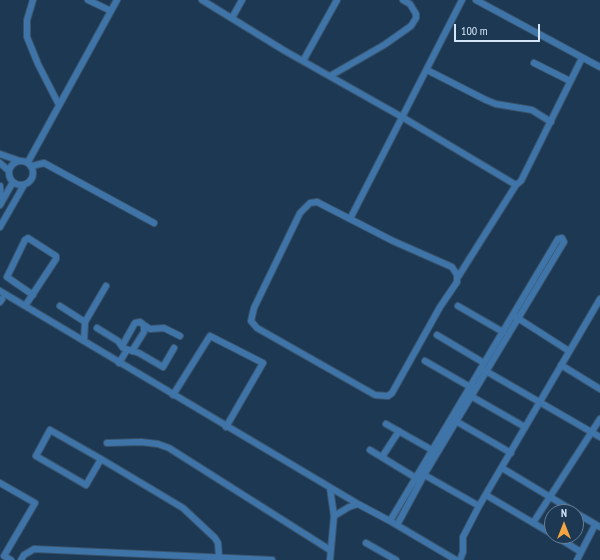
<!DOCTYPE html>
<html>
<head>
<meta charset="utf-8">
<style>
  body { margin:0 }
  #map { position:relative; width:600px; height:560px; overflow:hidden; background:#1c3853; font-family:"PT Sans Narrow",sans-serif }
  canvas { display:block }
  .north { position:absolute; left:544px; top:504px; width:40px; height:40px; box-sizing:border-box; background:#1c3853; border:1px solid #667d95; border-radius:50%; rotate:0deg; font-size:11px; font-weight:700; line-height:16px; text-align:center; color:#d4e5f7 }
  .north::after { content:''; display:block; margin:auto; width:14px; height:18px; background:#f2a541; clip-path:polygon(50% 0,100% 100%,50% 72%,0 100%) }
  .scale { position:absolute; left:454px; top:24px; width:86px; height:18px; box-sizing:border-box; border:2px solid #d4e5f7; border-top:0; padding-left:5px; font-size:12px; line-height:14px; white-space:nowrap; color:#d4e5f7; -webkit-text-stroke:3px #1c3853; paint-order:stroke }
</style>
</head>
<body>
<div id="map">
<canvas width="600" height="560"></canvas>
<div class="north">N</div>
<div class="scale">100 m</div>
</div>
<script>
const c = document.querySelector('canvas').getContext('2d');
c.lineJoin = 'round';
function shape(rows) {
  const path = new Path2D();
  for (const r of rows) {
    if (r.length === 3) {
      path.moveTo(r[0] + r[2], r[1]);
      path.arc(r[0], r[1], r[2], 0, 2 * Math.PI);
      continue;
    }
    path.moveTo(r[0], r[1]);
    for (let i = 2; i < r.length; i += 2) path.lineTo(r[i], r[i + 1]);
  }
  return path;
}
function stroke(path, color, width, dash) {
  c.strokeStyle = color;
  c.lineWidth = width;
  c.lineCap = dash ? 'butt' : 'round';
  c.setLineDash(dash || []);
  c.stroke(path);
}
const minor = shape([
  [33,0,27,20,27,37,38,64,59,105],
  [88,0,111,11],
  [202,0,285,51,402,117,516,185,521,181,582,58],
  [476,0,600,67],
  [232,18,242,0],
  [303,61,337,0],
  [534,63,570,81],
  [427,70,486,100,496,104,532,110,551,122],
  [330,76,384,45,411,26,416,18,416,14,410,4,403,0],
  [0,154,20,161],
  [21,173,12],
  [28,162,117,0],
  [0,163,9,171],
  [32,166,44,163,154,223],
  [0,186,1,201],
  [317,202,393,241,452,267,457,275,457,282,440,307,392,393,388,396,375,395,257,328,251,321,254,308,300,213,310,203,317,202],
  [0,205,13,182],
  [350,219,462,0],
  [0,227,24,185],
  [458,277,516,185],
  [0,291,358,504,390,521,456,560],
  [0,302,2,299],
  [25,306,56,259,56,256,28,238,25,240,7,277,33,295],
  [60,306,85,322],
  [458,306,503,332],
  [516,317,569,351],
  [144,325,150,329,164,328,180,336],
  [97,328,118,341,123,348,139,353,163,367,174,348],
  [437,335,484,363],
  [84,341,85,322,106,286],
  [122,346,135,323,140,322,144,325,144,332,132,351],
  [425,361,472,388],
  [119,363,127,350],
  [561,365,600,389],
  [484,370,600,437],
  [173,395,210,336,263,363,226,427],
  [469,395,525,427],
  [454,420,511,453],
  [386,424,432,450],
  [107,443,141,442,158,444,169,448,330,550],
  [370,450,416,478],
  [382,457,399,431],
  [101,459,86,485,36,456,50,430,101,459,183,508,215,538,218,543,219,557],
  [502,468,575,512],
  [421,473,479,506],
  [0,483,35,503,4,556,11,560],
  [330,488,334,516,330,560],
  [486,495,552,534],
  [576,513,600,527],
  [334,516,349,507,358,504],
  [390,521,558,239,562,238,564,242,424,475,397,525],
  [533,523,600,419],
  [555,536,581,552],
  [366,543,396,560],
  [21,560,24,555,34,549,272,560],
  [460,560,463,552,463,537,479,506,600,299],
  [577,560,595,525]
]);
stroke(minor, '#39546d', 8);
stroke(minor, '#3f74a8', 6);
</script>
</body>
</html>
